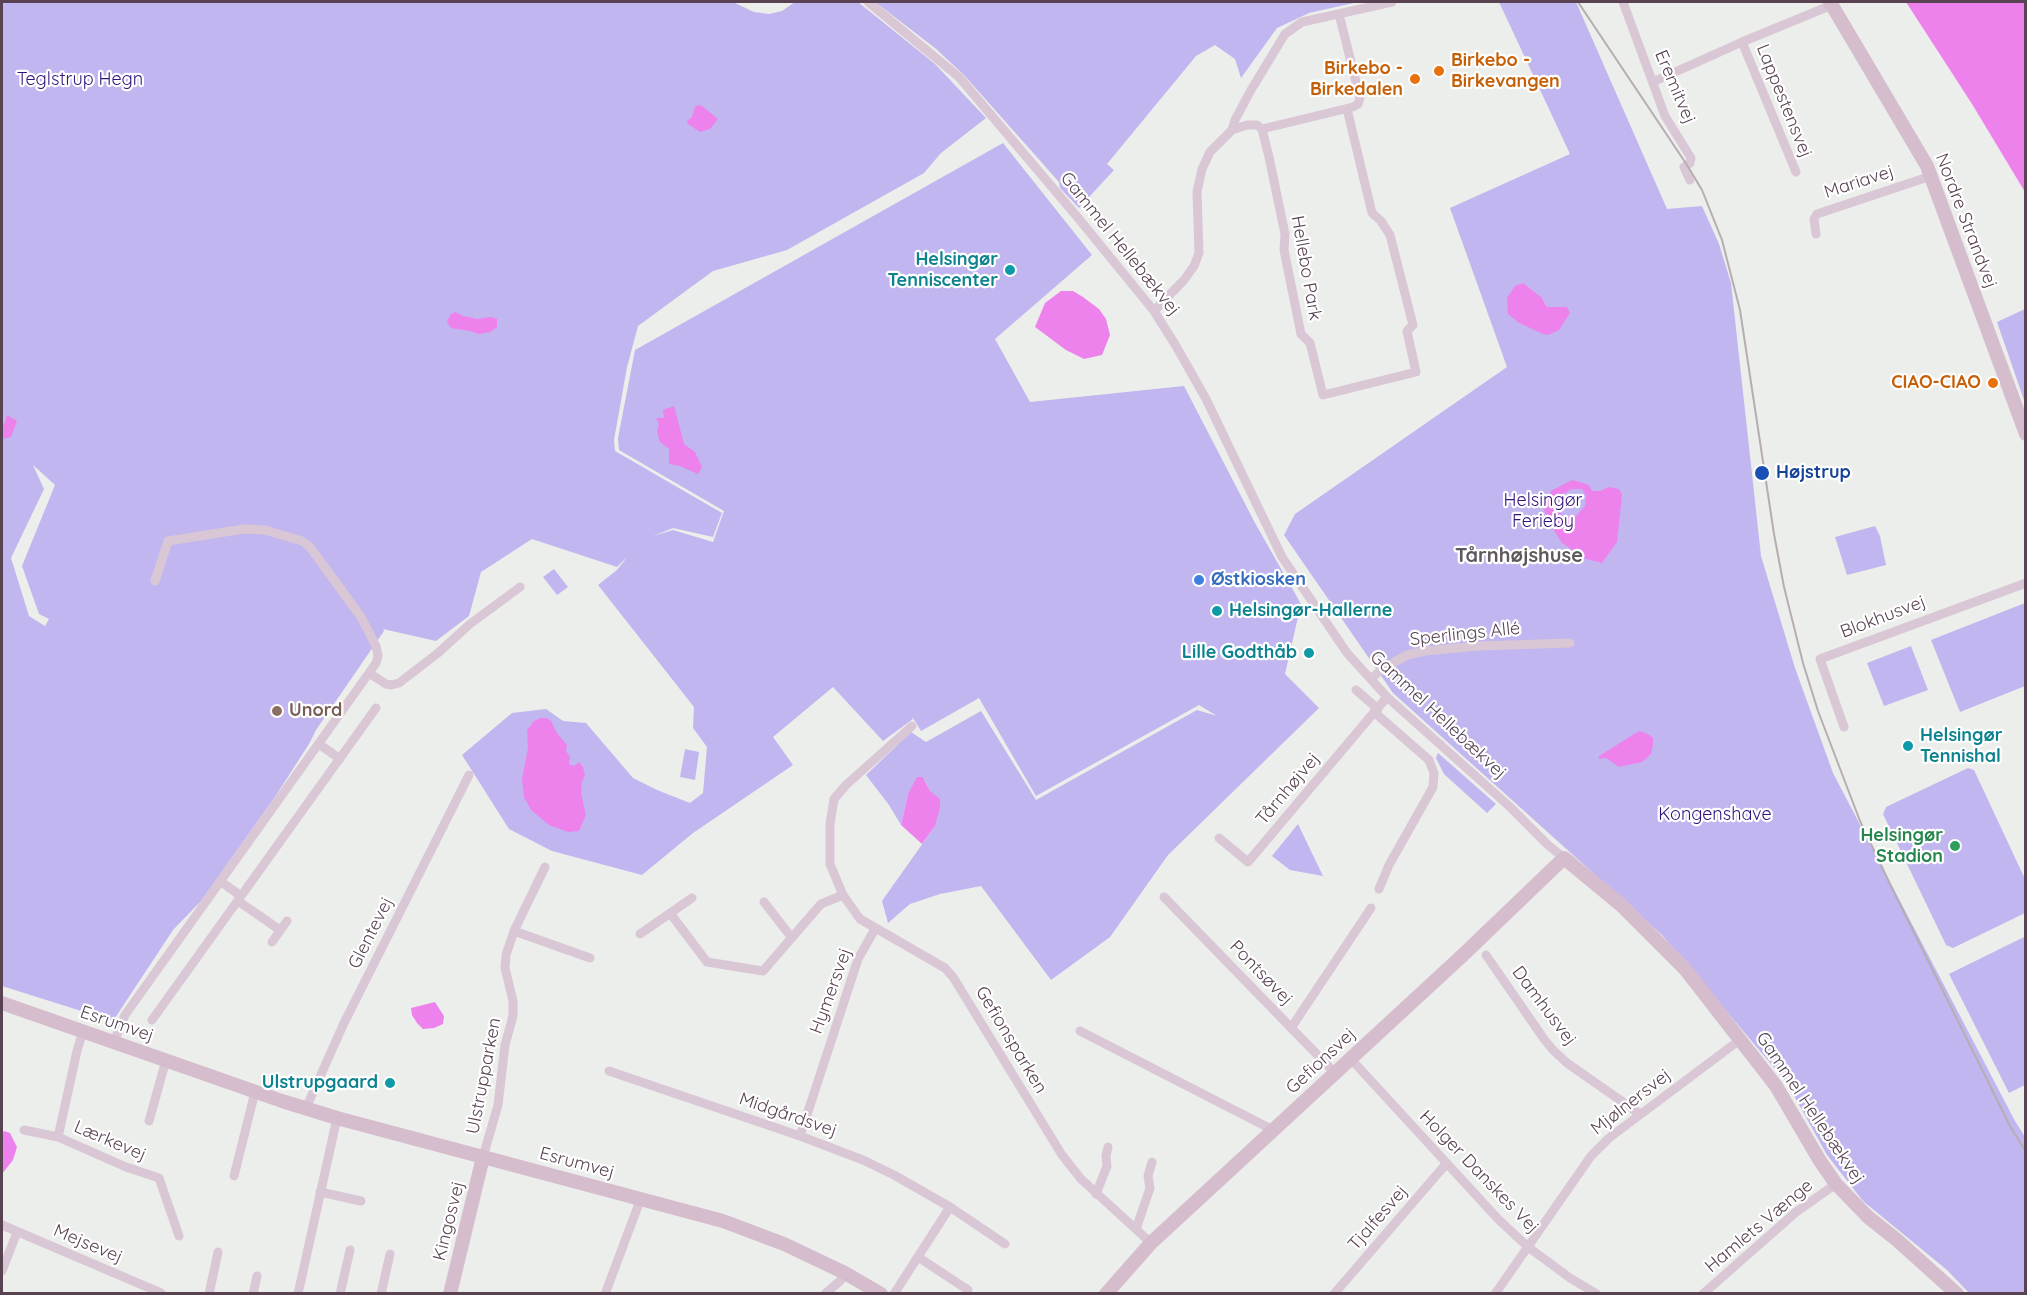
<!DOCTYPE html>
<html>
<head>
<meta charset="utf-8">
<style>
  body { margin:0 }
  #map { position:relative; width:2027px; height:1295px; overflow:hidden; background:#eceeeb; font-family:Quicksand,sans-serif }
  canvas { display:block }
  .frame { position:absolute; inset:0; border:3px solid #594353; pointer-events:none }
</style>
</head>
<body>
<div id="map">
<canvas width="2027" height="1295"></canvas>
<div class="frame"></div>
</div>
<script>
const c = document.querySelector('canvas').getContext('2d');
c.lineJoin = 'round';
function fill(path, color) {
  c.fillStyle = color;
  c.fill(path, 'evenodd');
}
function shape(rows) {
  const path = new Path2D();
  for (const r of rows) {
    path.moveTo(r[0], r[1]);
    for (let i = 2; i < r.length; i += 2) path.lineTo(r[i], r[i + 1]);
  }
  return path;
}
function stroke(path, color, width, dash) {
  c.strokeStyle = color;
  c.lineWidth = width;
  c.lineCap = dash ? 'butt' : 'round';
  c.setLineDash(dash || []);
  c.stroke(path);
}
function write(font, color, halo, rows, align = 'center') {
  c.font = font + ' Quicksand,sans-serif';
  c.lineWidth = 4.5;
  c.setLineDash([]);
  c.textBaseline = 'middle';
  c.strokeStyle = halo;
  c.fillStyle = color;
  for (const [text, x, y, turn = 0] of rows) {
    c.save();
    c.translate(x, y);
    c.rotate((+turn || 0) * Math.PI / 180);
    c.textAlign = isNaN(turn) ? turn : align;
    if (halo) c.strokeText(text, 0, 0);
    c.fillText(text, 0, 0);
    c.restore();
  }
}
fill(shape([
  [2,2,733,2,754,12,769,14,782,11,795,2,858,2,935,64,986,118,941,153,924,173,787,250,713,271,638,326,627,367,614,440,615,451,722,513,713,537,673,528,653,536,673,530,713,542,724,511,619,450,618,438,635,350,1003,143,1092,255,995,339,1030,402,1184,386,1255,523,1301,604,1285,674,1319,708,1168,855,1110,937,1051,980,981,886,940,894,910,904,888,923,882,901,935,826,930,791,923,777,908,794,901,825,889,805,866,775,911,732,926,742,981,711,1036,800,1197,710,1217,716,1199,705,1036,796,979,698,921,731,911,715,913,719,883,741,833,687,773,737,793,765,693,833,642,875,552,851,509,829,462,755,512,713,546,709,563,721,586,723,633,778,657,790,690,803,703,793,707,747,693,728,694,707,598,585,617,570,628,556,617,567,532,539,481,572,469,616,436,641,383,629,384,631,316,730,309,744,275,797,201,901,173,930,113,1021,2,986],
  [33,465,55,485,22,566,39,614,49,619,45,626,29,616,11,558,44,489],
  [875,2,1358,2,1309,13,1277,28,1241,78,1235,59,1215,45,1196,56,1107,164,1114,170,1079,208,1060,188,1059,182,964,75,935,48],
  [1499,2,1576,2,1667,209,1702,206,1719,244,1731,283,1761,556,1795,668,1833,773,2015,1121,2025,1137,2025,1293,1969,1293,1947,1270,1863,1201,1827,1155,1787,1083,1662,935,1393,693,1284,535,1295,514,1507,367,1450,208,1570,154],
  [1542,298,1547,307,1567,307,1531,328,1519,323],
  [2025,309,2025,403,1997,322],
  [1875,526,1880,536,1886,565,1847,575,1835,537],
  [554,569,568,587,557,595,543,577],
  [2025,603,2025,686,1960,712,1931,640],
  [1911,646,1928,690,1884,706,1867,663],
  [685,749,699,752,695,780,680,777],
  [1438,753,1496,804,1487,813,1444,774,1436,758],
  [1968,768,1974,770,2025,879,2025,913,1953,948,1946,945,1883,814,1886,807],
  [1298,824,1323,876,1290,870,1272,856],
  [2024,937,2026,941,2025,1085,2009,1093,1949,974]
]), '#c1b6ef');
fill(shape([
  [1906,2,2025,2,2025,192,1972,104],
  [698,105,702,106,718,119,710,129,700,132,688,124,687,121,692,117,695,107],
  [1523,283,1542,298,1547,307,1567,307,1570,313,1559,330,1548,335,1543,334,1519,323,1508,314,1507,298,1515,286],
  [1061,291,1073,291,1083,297,1099,309,1106,319,1110,335,1102,355,1084,359,1066,350,1035,327,1045,303],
  [455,312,463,316,477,319,491,317,497,319,497,327,490,332,479,334,470,331,451,328,447,322,450,315],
  [674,406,684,444,695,452,702,467,698,474,680,466,669,464,669,449,660,442,657,431,659,424,656,418,664,418,663,410],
  [7,415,17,421,11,437,2,439,2,425,5,423],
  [1572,480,1589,485,1592,491,1600,491,1609,487,1619,489,1622,495,1617,542,1602,563,1586,559,1562,543,1548,521,1544,509,1551,491],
  [1571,489,1582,489,1586,496,1585,506,1575,517,1563,516,1558,510,1555,503,1562,495],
  [541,718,546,718,551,721,557,733,567,745,566,751,570,757,569,764,574,766,579,762,583,767,585,776,582,781,581,793,586,815,579,831,568,832,549,825,531,810,524,797,522,779,528,748,527,730,534,721],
  [1639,731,1648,734,1653,738,1653,745,1651,754,1642,762,1619,767,1606,758,1599,759,1599,756],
  [917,777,923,777,930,791,940,799,940,808,935,826,922,844,901,825,908,794],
  [435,1002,444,1016,443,1024,434,1028,423,1029,417,1023,412,1015,411,1008],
  [4,1131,10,1133,17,1147,13,1160,2,1174,2,1134]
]), '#ee82ec');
stroke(shape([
  [868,2,959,77,1079,219,1154,311,1176,346,1206,399,1282,557,1347,653,1387,697,1509,806,1548,845,1564,858],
  [1623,2,1665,116,1691,158,1690,163,1684,167,1690,180],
  [1742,42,1796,172],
  [1653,82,1742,42,1832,5],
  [1262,129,1353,107,1358,104,1360,98,1339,14],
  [1232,130,1235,120,1251,90,1285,34,1302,22,1392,2],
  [1816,234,1814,219,1817,214,1931,176],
  [1154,311,1184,280,1194,266,1199,253,1197,192,1202,169,1210,152,1232,130,1247,125,1257,125,1262,129,1269,157,1285,234,1284,250,1301,334,1310,343,1323,395,1416,372,1407,331,1413,325,1390,235,1381,221,1372,213,1347,109],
  [369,673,386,684,391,685,399,683,438,653,470,624,520,587],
  [1371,679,1382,669,1407,655,1425,651,1479,646,1570,643],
  [1356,690,1378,709],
  [1374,712,1429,760,1434,773,1433,787,1389,865,1379,889],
  [912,726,846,785,834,799,830,824,830,864,843,895,860,919,945,968,953,977,1062,1155,1081,1179,1151,1243],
  [1844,727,1820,659,2026,583],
  [319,744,340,759],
  [1219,838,1248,862,1387,697],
  [220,881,241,896],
  [1164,897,1335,1073],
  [238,901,280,930],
  [764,902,792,938],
  [670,913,707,962,763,971,821,904,843,895],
  [514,931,590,958],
  [640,934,692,898],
  [272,942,287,921],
  [1486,955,1544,1039,1553,1050,1567,1063,1640,1114],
  [152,1020,376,708],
  [1291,1028,1371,908],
  [1080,1031,1273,1130],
  [114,1042,125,1015,369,673,376,663,378,656,376,646,361,617,310,547,302,541,265,530,244,529,168,541,155,581],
  [1350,1058,1498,1219,1528,1247,1570,1278,1597,1294],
  [609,1071,800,1136,863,1160,894,1175,950,1207,1005,1244],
  [306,1108,344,1023,469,775],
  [149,1121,166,1060],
  [24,1130,58,1137,126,1167,159,1178,179,1236],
  [800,1136,858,959,875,929],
  [58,1137,77,1051,83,1031],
  [483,1157,498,1105,505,1045,513,1016,513,1001,505,968,506,955,514,931,545,867],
  [234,1176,255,1092],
  [320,1192,361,1201],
  [1096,1194,1107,1166,1106,1156,1108,1147],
  [2,1225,161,1293],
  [1136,1229,1150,1188,1148,1176,1152,1162],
  [918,1257,968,1290],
  [2,1271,17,1232],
  [209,1294,218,1252],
  [253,1294,257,1276],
  [298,1294,337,1118],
  [340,1294,350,1250],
  [381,1294,390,1254],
  [605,1294,641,1198],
  [825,1294,840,1281,845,1273],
  [894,1294,950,1207],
  [1334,1294,1446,1164],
  [1495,1294,1591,1156,1609,1138,1741,1039],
  [1703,1294,1796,1212,1836,1184]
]), '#dac7d5', 9);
stroke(shape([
  [1830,2,1927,166,2026,434],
  [2,1003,282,1101,337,1118,723,1221,784,1244,845,1273,881,1294],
  [450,1294,483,1157],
  [1106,1294,1151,1243,1464,954,1564,858,1621,905,1685,969,1776,1086,1820,1161,1836,1184,1868,1217,1897,1240,1957,1294]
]), '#d6bdcd', 14);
stroke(shape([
  [1578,2,1687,165,1702,190,1722,240,1740,310,1774,534,1784,587,1803,663,1818,711,1860,821,1890,884,2010,1126,2026,1152]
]), '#b6adb2', 2);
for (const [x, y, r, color] of [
  [1439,71,6,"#e8710a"],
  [1415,79,6,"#e8710a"],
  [1010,270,6,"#0f9aa8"],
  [1993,383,6,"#e8710a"],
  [1762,473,8,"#1a4fb4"],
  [1199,580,6,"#3f7fe0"],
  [1217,611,6,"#0f9aa8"],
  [1309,653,6,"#0f9aa8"],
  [277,711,6,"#8d6e63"],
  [1908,746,6,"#0f9aa8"],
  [1955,846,6,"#2e9e5b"],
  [390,1083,6,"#0f9aa8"]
]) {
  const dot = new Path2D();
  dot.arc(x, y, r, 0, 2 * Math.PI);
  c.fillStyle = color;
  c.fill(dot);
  stroke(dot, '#fff', 2);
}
write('bold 18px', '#c56008', '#fff', [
  ["Birkebo -",1451,61,"left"],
  ["Birkevangen",1451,82,"left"],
  ["Birkebo -",1403,69],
  ["Birkedalen",1403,90],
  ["CIAO-CIAO",1981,383]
], 'right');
write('18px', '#33137b', '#fff', [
  ["Teglstrup Hegn",80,80],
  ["Helsingør",1543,501],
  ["Ferieby",1543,522],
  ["Kongenshave",1715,815]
]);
write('18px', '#594353', '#fff', [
  ["Eremitvej",1675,87,67],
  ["Lappestensvej",1784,101,68],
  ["Mariavej",1859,182,-18],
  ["Nordre Strandvej",1966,221,69],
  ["Gammel Hellebækvej",1120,244,51],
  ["Hellebo Park",1306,268,80],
  ["Blokhusvej",1883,617,-21],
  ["Sperlings Allé",1465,634,-6],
  ["Gammel Hellebækvej",1438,715,43],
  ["Tårnhøjvej",1288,789,-50],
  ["Glentevej",371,933,-63],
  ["Pontsøvej",1261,973,46],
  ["Hymersvej",831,991,-70],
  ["Damhusvej",1544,1006,53],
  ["Esrumvej",117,1024,19],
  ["Gefionsparken",1011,1040,59],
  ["Gefionsvej",1321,1061,-43],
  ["Ulstrupparken",484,1076,-79],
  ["Mjølnersvej",1631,1102,-38],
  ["Gammel Hellebækvej",1810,1108,56],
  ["Midgårdsvej",788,1115,19],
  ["Lærkevej",110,1141,23],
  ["Esrumvej",577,1163,15],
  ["Holger Danskes Vej",1479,1172,46],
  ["Tjalfesvej",1378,1218,-49],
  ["Kingosvej",449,1221,-76],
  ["Hamlets Vænge",1759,1226,-40],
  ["Mejsevej",88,1244,23]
]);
write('bold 18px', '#0d838f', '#fff', [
  ["Helsingør",998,260],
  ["Tenniscenter",998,281],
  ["Helsingør-Hallerne",1229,611,"left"],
  ["Lille Godthåb",1297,653],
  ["Helsingør",1920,736,"left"],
  ["Tennishal",1920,757,"left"],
  ["Ulstrupgaard",378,1083]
], 'right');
write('bold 18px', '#164399', '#fff', [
  ["Højstrup",1776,473]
], 'left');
write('bold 18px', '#366cbe', '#fff', [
  ["Østkiosken",1211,580]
], 'left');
write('bold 18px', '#785e54', '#fff', [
  ["Unord",289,711]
], 'left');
write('bold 18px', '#27864d', '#fff', [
  ["Helsingør",1943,836],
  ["Stadion",1943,857]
], 'right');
write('bold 20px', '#60585d', '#fff', [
  ["Tårnhøjshuse",1519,556]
]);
</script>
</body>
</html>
